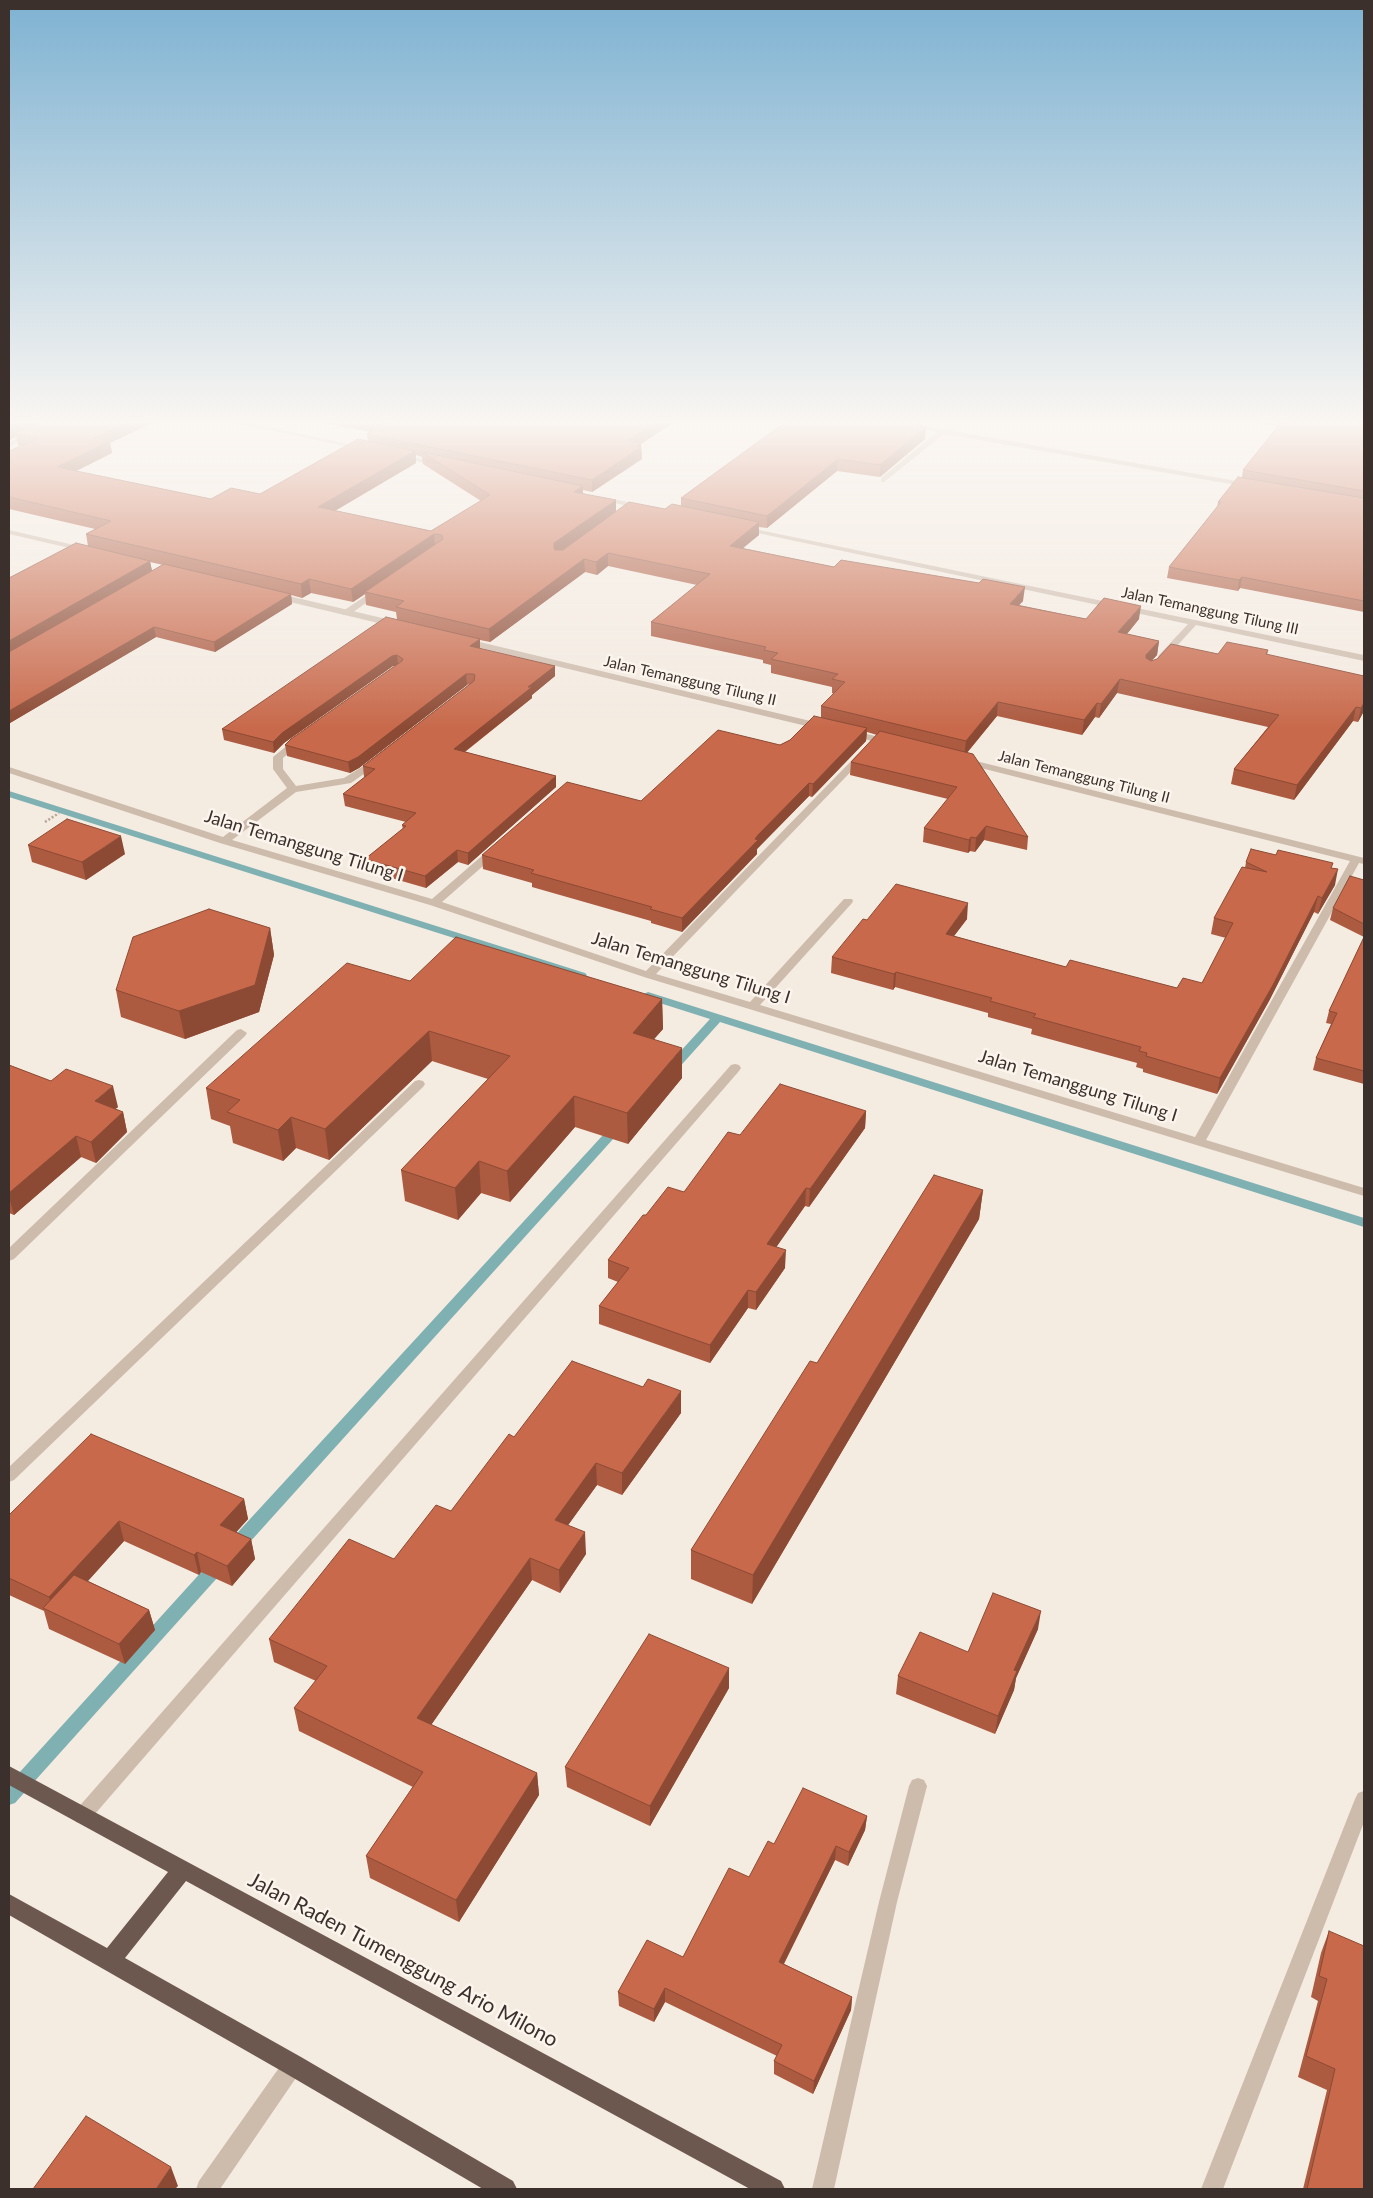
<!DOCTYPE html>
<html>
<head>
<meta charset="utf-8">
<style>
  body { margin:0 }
  #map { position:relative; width:1373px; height:2198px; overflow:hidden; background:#f4ebe1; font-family:Lato,sans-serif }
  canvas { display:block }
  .frame { position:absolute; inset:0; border:10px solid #3b302b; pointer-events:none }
</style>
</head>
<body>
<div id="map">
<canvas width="1373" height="2198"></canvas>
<div class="frame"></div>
</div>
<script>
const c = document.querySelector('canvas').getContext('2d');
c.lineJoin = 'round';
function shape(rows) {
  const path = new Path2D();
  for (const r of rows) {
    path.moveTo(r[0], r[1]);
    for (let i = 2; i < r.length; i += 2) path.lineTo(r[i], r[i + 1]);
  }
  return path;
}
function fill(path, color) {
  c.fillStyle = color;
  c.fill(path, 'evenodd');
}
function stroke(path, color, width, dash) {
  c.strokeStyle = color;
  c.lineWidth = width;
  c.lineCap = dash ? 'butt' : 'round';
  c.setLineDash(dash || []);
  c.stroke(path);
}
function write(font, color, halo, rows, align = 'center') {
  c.font = font + ' Lato,sans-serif';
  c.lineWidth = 5;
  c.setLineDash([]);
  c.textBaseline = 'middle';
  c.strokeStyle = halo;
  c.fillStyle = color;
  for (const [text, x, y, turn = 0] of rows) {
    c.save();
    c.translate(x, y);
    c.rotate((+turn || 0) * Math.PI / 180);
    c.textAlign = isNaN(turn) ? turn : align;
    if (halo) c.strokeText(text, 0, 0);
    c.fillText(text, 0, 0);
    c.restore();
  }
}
fill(shape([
  [9,791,585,973,587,975,585,977,577,977,9,797,9,791],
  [648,992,1364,1218,1364,1227,720,1022,676,1071,668,1071,666,1068,668,1065,710,1019,644,998,642,996,644,994,648,992],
  [619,1121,625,1125,623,1128,240,1553,234,1554,228,1553,226,1548,228,1543,615,1122,619,1121],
  [220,1556,226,1558,228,1563,226,1568,15,1803,9,1805,9,1784,214,1558,220,1556]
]), '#7fb0b2');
stroke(shape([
  [45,822,59,813]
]), '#b9a596', 2.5, [2, 2]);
fill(shape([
  [376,589,383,591,349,615,343,615,343,611,376,589],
  [419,1080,423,1081,425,1084,423,1087,14,1480,9,1482,9,1467,415,1081,419,1080]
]), '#cdbbac');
fill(shape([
  [223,420,236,420,367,448,363,450,223,420],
  [875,420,890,420,943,429,1248,483,1252,485,1248,487,944,434,884,482,881,482,881,478,937,432,875,420],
  [397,454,439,462,443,464,439,466,400,458,397,458,397,454],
  [598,496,642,505,646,507,642,509,601,500,598,500,598,496],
  [740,526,1364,655,1364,661,1196,625,1165,659,1162,660,1158,657,1159,655,1188,624,743,530,739,528,740,526],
  [9,530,87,548,91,550,87,552,9,534,9,530],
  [276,593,395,621,399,624,395,627,273,598,273,594,276,593],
  [463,638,823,724,828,727,823,730,460,643,459,641,463,638],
  [850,730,892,740,894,742,889,745,847,735,847,731,850,730],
  [299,736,302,737,302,741,283,758,283,769,296,786,344,778,373,760,376,759,381,762,351,783,296,792,232,840,432,899,491,848,499,848,499,852,442,902,646,971,858,754,864,754,864,758,656,974,750,1002,844,899,852,899,853,901,852,903,760,1005,1195,1137,1350,861,961,763,959,761,964,758,1364,858,1364,864,1359,863,1206,1140,1364,1188,1364,1196,644,977,430,905,220,843,9,773,9,767,223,837,287,788,273,769,273,757,299,736],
  [241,1029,247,1033,245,1036,14,1259,9,1261,9,1248,237,1030,241,1029],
  [735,1064,739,1065,741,1068,739,1071,88,1822,82,1824,76,1822,73,1816,76,1810,731,1065,735,1064],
  [918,1778,924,1780,927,1786,897,1902,834,2189,812,2189,879,1902,909,1786,912,1780,918,1778],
  [1364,1791,1364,1822,1223,2189,1201,2189,1355,1799,1358,1793,1364,1791],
  [293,2055,300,2058,303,2065,300,2072,220,2189,196,2189,199,2181,286,2058,293,2055]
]), '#cdbbac');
fill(shape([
  [57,420,66,420,9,447,9,442,57,420]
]), '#cdbbac');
fill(shape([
  [9,1766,781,2181,785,2189,750,2189,186,1881,125,1958,301,2057,513,2181,517,2189,483,2189,285,2073,9,1915,9,1894,107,1948,168,1872,9,1785,9,1766]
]), '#6c584f');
fill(shape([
  [9,420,110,443,112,453,76,471,211,499,260,494,368,441,367,434,371,432,308,420,677,420,641,444,642,459,592,492,583,490,583,493,616,511,665,509,681,506,681,498,919,426,925,439,880,477,837,471,767,528,759,527,759,535,742,548,834,567,1023,601,1019,605,1086,619,1139,619,1127,634,1159,641,1157,655,1151,661,1218,654,1268,650,1267,655,1364,676,1364,711,1358,722,1353,721,1294,800,1231,784,1234,769,1268,727,1117,693,1099,718,1095,717,1082,735,997,716,967,753,1028,837,1027,850,984,840,975,852,970,851,968,853,923,842,924,828,948,799,850,775,851,762,877,735,867,732,866,741,812,797,809,796,757,849,757,854,682,932,651,923,651,921,532,887,532,883,483,869,482,855,641,801,780,745,790,740,821,717,821,706,834,694,832,693,832,687,771,673,771,665,763,663,763,660,651,636,651,622,697,585,608,566,597,575,585,572,490,642,480,640,480,649,555,666,555,676,532,695,532,698,465,752,556,776,556,787,468,865,458,862,426,888,367,871,365,859,403,829,402,825,406,822,345,806,343,794,365,777,364,777,363,766,470,684,467,685,359,768,350,773,287,756,285,745,395,666,393,666,284,743,274,753,224,740,222,729,397,619,396,612,366,605,365,594,353,602,311,593,302,598,291,595,292,604,215,652,156,637,10,723,9,723,9,578,88,546,86,534,95,529,9,509,9,451,21,446,18,445,16,437,9,440],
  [416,455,422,457,423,464,481,501,431,531,335,511,416,463],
  [150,562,163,565,152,571],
  [1244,420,1364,420,1364,612,1240,588,1238,591,1167,578,1169,567,1217,507,1218,502,1242,477,1243,470,1278,426],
  [28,845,125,854,86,880,32,862],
  [1246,862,1332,868,1335,885,1318,914,1314,912,1269,1001,1217,1094,1143,1072,1143,1069,1136,1067,1137,1063,1031,1034,1032,1029,988,1017,988,1013,895,987,893,990,831,973,832,957,867,920,967,919,954,936,1066,967,1177,988,1202,983,1226,938,1211,934,1214,918,1245,868],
  [1364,880,1364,937,1330,920,1333,908],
  [270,928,274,955,259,1012,185,1039,121,1017,116,990],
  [1364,937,1364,1084,1313,1070,1316,1058,1331,1024,1326,1023,1329,1011],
  [410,981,662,999,663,1029,654,1039,682,1078,628,1144,575,1127,510,1202,481,1193,458,1220,405,1201,401,1170,488,1079,432,1061,329,1160,296,1148,283,1161,233,1143,230,1126,211,1119,206,1088],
  [9,1065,118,1107,115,1109,123,1112,127,1132,96,1163,81,1157,14,1215,9,1213],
  [866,1111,865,1128,809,1207,805,1206,776,1247,785,1268,756,1310,748,1308,710,1363,599,1324,599,1306,618,1282,608,1278,608,1260,646,1215,684,1192,740,1135],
  [983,1190,979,1219,752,1604,691,1579,691,1550,817,1363],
  [681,1413,622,1495,597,1485,568,1525,586,1554,560,1593,532,1580,431,1725,537,1773,539,1795,459,1922,370,1878,366,1856,413,1787,299,1731,294,1708,316,1681,274,1662,269,1639,394,1559,451,1511,514,1437],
  [244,1499,248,1519,236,1532,251,1539,255,1559,232,1586,201,1572,199,1575,124,1541,88,1581,149,1610,155,1630,125,1664,49,1629,44,1611,9,1595,9,1515],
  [1038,1629,1016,1678,1014,1690,995,1734,896,1694,898,1676],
  [729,1688,650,1826,567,1787,565,1767],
  [867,1816,865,1830,848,1866,835,1860,784,1964,852,1997,851,2010,813,2094,774,2074,774,2061,777,2056,665,2002,654,2022,619,2006,618,1992,683,1957,749,1877,774,1844],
  [1329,1931,1364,2189,1303,2189,1327,2090,1298,2077,1318,2001,1311,1997,1321,1953]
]), '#ac5a40');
fill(shape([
  [9,420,53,420,15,433,16,437,9,440],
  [133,420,159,420,110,443,112,453,60,479,57,467,94,438],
  [660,420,677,420,641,444,642,459,592,492,592,480,628,440],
  [919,423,918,434,926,427,925,439,880,477,880,465],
  [415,451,416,463,319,520,318,507],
  [838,459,837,471,767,528,767,516],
  [583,486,583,498,574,492],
  [616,500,616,512,555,555,554,548,554,543],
  [759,522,759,535,730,559,730,546],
  [434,534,435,546,365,592,365,594,353,602,351,589],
  [608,553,608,566,597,575,596,562],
  [584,559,585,572,490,642,489,629],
  [150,561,152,571,9,653,9,641],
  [1242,577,1240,588,1238,591,1239,580],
  [309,579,311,593,302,598,301,584],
  [1025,587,1023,601,1008,617,1010,604],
  [291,594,292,604,215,652,214,642],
  [1141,606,1139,619,1117,646,1118,632],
  [154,627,156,637,10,723,9,711],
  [480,639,480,649,470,646],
  [1159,641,1157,655,1144,669,1146,655],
  [397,655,398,665,393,666,284,743,274,753,273,742,282,733,392,656],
  [555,666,555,676,532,695,532,698,454,760,454,749,528,687],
  [466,674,467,685,359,768,350,773,348,762],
  [1120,679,1117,693,1099,718,1101,704],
  [998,702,997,716,964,756,966,741],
  [1097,703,1095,717,1082,735,1084,720],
  [1364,703,1364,711,1358,722,1361,708],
  [1356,707,1353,721,1294,800,1297,785],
  [867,728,866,741,812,797,813,784],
  [556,776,556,787,468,865,468,853],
  [809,783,809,796,757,849,757,854,682,932,682,918,755,839,758,835],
  [986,826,984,840,975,852,976,838],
  [121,836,125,854,86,880,82,862],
  [971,837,970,851,968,853,969,840],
  [457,850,458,862,426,888,425,876],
  [1338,869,1335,885,1318,914,1322,898],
  [1318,896,1314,912,1269,1001,1217,1094,1220,1078],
  [968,903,967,919,944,949,946,934],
  [270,928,274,955,259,1012,185,1039,179,1011],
  [896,972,895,987,893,990,894,974],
  [662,999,663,1029,633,1063,633,1033],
  [429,1031,432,1061,329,1160,325,1129],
  [682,1048,682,1078,628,1144,627,1113],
  [113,1086,118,1107,99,1122,95,1101],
  [574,1096,575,1127,510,1202,507,1171],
  [866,1111,865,1128,809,1207,810,1189],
  [123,1112,127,1132,96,1163,91,1142],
  [291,1117,296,1148,283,1161,278,1130],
  [76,1136,81,1157,14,1215,9,1197,9,1193],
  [479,1161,481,1193,458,1220,455,1188],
  [806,1188,805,1206,766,1262,767,1244],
  [983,1190,979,1219,752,1604,753,1575],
  [786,1250,785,1268,756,1310,756,1292],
  [748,1290,748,1308,710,1363,710,1345],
  [681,1391,681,1413,622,1495,622,1473],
  [596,1463,597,1485,556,1542,555,1520],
  [244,1499,248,1519,225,1545,220,1525],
  [119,1521,124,1541,57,1615,54,1614,49,1597],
  [585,1532,586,1554,560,1593,559,1570],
  [251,1539,255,1559,232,1586,227,1566],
  [197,1552,201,1572,199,1575,194,1555],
  [530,1558,532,1580,420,1741,417,1718],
  [149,1610,155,1630,125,1664,119,1644],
  [1041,1611,1038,1629,1016,1678,1014,1690,995,1734,998,1716,1014,1670],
  [729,1668,729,1688,650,1826,650,1806],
  [537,1773,539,1795,459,1922,456,1900],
  [867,1816,865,1830,848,1866,849,1852],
  [836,1846,835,1860,778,1975,779,1962],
  [665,1988,665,2002,654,2022,654,2009],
  [852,1997,851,2010,813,2094,814,2081],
  [171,2167,178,2186,175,2189,156,2189]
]), '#8c4a34');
const building = shape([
  [16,420,25,420,9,427,9,423,16,420],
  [44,420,133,420,94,438,110,441,57,467,211,499,231,488,260,494,358,439,415,451,318,507,431,531,490,495,422,452,583,486,574,492,616,500,554,543,554,548,555,550,563,550,629,502,665,509,672,504,759,522,730,546,834,567,841,560,979,583,983,579,1025,587,1010,604,1086,619,1104,598,1141,606,1118,632,1159,641,1146,655,1146,658,1151,661,1157,659,1171,644,1218,654,1227,642,1268,650,1266,654,1364,676,1364,703,1361,708,1356,707,1297,785,1234,769,1279,715,1120,679,1101,704,1097,703,1084,720,998,702,966,741,821,706,845,682,832,679,838,674,771,659,778,653,764,650,766,647,651,622,710,574,608,553,596,562,584,559,489,629,396,607,404,601,365,592,443,539,442,535,434,534,351,589,309,579,301,584,86,534,111,521,9,497,9,451,38,438,15,433,44,420],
  [369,420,660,420,628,440,641,443,637,446,641,447,592,480,367,434,386,423,369,420],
  [788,420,900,420,919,423,916,426,926,427,880,465,838,459,767,516,681,498,788,420],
  [1283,420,1364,420,1364,491,1243,470,1283,420],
  [1238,477,1364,498,1364,601,1242,577,1239,580,1169,567,1221,502,1218,502,1238,477],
  [76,543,150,561,9,641,9,578,76,543],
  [164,564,291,594,214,642,154,627,9,711,9,652,164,564],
  [386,617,480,639,470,646,555,666,528,687,532,687,454,749,556,776,468,853,457,850,425,876,365,859,406,826,402,825,416,813,343,794,375,769,363,766,474,681,475,675,473,674,466,674,358,757,348,762,285,745,291,739,402,661,403,659,397,655,392,656,282,733,273,742,222,729,386,617],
  [814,716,867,728,813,784,809,783,758,835,755,839,758,840,682,918,650,909,652,907,531,873,534,870,482,855,567,782,641,801,718,730,780,745,790,740,814,716],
  [880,731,973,754,1028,837,986,826,976,838,971,837,969,840,924,828,957,787,851,762,880,731],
  [67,819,121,836,82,862,28,845,67,819],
  [1251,849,1276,855,1278,850,1333,863,1331,868,1338,869,1322,898,1318,896,1273,985,1220,1078,1146,1056,1147,1053,1139,1051,1141,1047,1033,1017,1036,1014,990,1001,992,998,896,972,894,974,832,957,863,919,867,920,896,884,968,903,946,934,1066,967,1070,960,1177,988,1183,978,1202,983,1233,923,1214,918,1242,867,1267,872,1246,862,1251,849],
  [1350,876,1364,880,1364,924,1333,908,1350,876],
  [209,909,270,928,255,985,179,1011,116,990,133,937,209,909],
  [456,937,662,999,633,1033,682,1048,627,1113,574,1096,507,1171,479,1161,455,1188,401,1170,510,1056,429,1031,325,1129,291,1117,278,1130,227,1112,240,1100,206,1088,347,963,410,981,456,937],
  [1364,937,1364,1071,1316,1058,1337,1013,1329,1011,1364,937],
  [9,1065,51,1081,66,1069,113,1086,95,1101,123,1112,91,1142,76,1136,9,1193,9,1065],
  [780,1084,866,1111,810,1189,806,1188,767,1244,786,1250,756,1292,748,1290,710,1345,599,1306,629,1268,608,1260,643,1215,646,1215,668,1187,684,1192,728,1132,740,1135,780,1084],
  [934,1175,983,1190,753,1575,691,1550,810,1361,817,1363,934,1175],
  [572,1361,643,1387,648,1379,681,1391,622,1473,596,1463,555,1520,585,1532,559,1570,530,1558,417,1718,537,1773,456,1900,366,1856,423,1772,294,1708,327,1666,269,1639,349,1539,394,1559,436,1505,451,1511,509,1434,514,1437,572,1361],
  [91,1434,244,1499,220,1525,251,1539,227,1566,197,1552,194,1555,119,1521,49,1597,9,1578,9,1515,91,1434],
  [74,1575,149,1610,119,1644,43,1608,74,1575],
  [993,1593,1041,1611,1014,1670,1017,1671,998,1716,898,1676,920,1632,968,1652,993,1593],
  [649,1634,729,1668,650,1806,565,1767,649,1634],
  [803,1788,867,1816,849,1852,836,1846,779,1962,852,1997,814,2081,774,2061,782,2045,665,1988,654,2009,618,1992,647,1940,683,1957,729,1868,749,1877,768,1841,774,1844,803,1788],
  [1329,1931,1364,1946,1364,2189,1307,2189,1335,2069,1306,2056,1327,1979,1319,1976,1329,1931],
  [86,2116,171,2167,156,2189,33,2189,86,2116]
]);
fill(building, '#c8694b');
stroke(building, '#8c4a34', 1);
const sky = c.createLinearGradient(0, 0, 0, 728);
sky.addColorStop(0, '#7eb2d2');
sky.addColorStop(0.58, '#faf6f2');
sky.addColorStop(1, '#faf6f200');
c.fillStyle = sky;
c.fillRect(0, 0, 1373, 728);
write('15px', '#3b302b', '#fbf5ee', [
  ["Jalan Temanggung Tilung III",1210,611,12],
  ["Jalan Temanggung Tilung II",690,681,13],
  ["Jalan Temanggung Tilung II",1084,777,14]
]);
write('18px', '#3b302b', '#fbf5ee', [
  ["Jalan Temanggung Tilung I",304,846,17],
  ["Jalan Temanggung Tilung I",691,968,17],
  ["Jalan Temanggung Tilung I",1078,1086,17]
]);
write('21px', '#3b302b', '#fbf5ee', [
  ["Jalan Raden Tumenggung Ario Milono",403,1960,28]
]);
</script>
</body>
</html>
